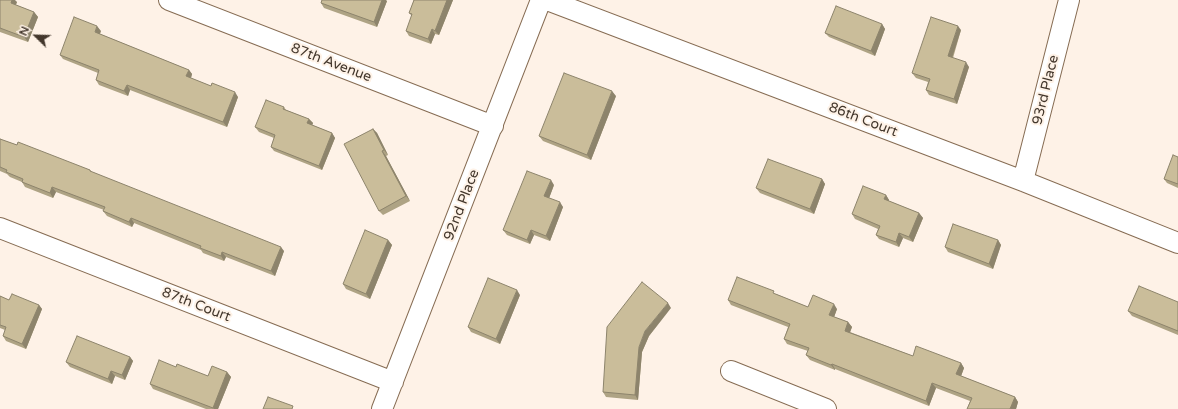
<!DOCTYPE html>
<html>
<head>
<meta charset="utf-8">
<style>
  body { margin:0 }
  #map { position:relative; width:1178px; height:409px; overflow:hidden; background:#fef2e7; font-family:"Varela Round",sans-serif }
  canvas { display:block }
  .north { position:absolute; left:16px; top:16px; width:40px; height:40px; -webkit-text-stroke:3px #fef2e7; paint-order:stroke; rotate:293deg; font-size:11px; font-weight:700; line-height:16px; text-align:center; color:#43372c }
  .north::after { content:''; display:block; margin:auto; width:14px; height:18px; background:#43372c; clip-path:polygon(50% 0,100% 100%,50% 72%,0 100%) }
</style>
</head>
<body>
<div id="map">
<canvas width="1178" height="409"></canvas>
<div class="north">N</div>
</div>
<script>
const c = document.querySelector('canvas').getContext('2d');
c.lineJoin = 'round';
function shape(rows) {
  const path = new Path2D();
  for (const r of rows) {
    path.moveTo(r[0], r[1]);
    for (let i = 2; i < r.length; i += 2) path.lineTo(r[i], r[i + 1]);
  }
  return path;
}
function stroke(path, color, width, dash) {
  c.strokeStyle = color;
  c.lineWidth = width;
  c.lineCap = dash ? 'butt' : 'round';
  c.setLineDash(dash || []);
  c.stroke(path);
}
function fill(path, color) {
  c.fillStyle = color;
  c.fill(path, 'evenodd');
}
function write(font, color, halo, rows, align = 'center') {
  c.font = font + ' "Varela Round",sans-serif';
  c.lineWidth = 4;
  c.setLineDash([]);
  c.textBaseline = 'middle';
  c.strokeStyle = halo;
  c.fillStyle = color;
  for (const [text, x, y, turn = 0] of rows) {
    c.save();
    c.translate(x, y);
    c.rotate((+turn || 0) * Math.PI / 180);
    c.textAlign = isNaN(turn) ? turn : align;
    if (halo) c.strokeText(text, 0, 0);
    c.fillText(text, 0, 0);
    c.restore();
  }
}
const minor = shape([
  [169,0,493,126],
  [547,0,1023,181,1178,243],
  [1023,181,1069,0],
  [0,228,393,382],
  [731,371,826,409],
  [382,409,541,0]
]);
stroke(minor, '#866c53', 22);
stroke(minor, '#fff', 20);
fill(shape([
  [0,0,17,2,16,5,34,12,38,17,28,42,0,32],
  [414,0,453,0,439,35,435,34,431,44,409,36,406,31,412,16,409,13],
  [387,1,377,27,324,8,321,3],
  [882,24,885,29,875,56,829,37,825,33],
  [961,30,953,58,969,67,957,104,929,95,926,90,928,82,916,78,912,73],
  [101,31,100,34,189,70,192,74,191,78,238,97,227,127,130,90,128,96,99,85,96,80,98,73,63,59,60,55],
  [616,96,591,160,543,141,539,136],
  [284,107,286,110,309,119,313,123,312,125,332,133,335,138,322,170,274,151,271,147,274,138,259,132,255,127],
  [373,129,377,133,388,155,386,156,410,201,383,215,379,211],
  [0,139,17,145,90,170,92,172,284,251,275,276,226,257,224,261,203,253,201,250,134,223,132,227,107,216,103,211,104,210,56,192,53,198,25,187,22,182,10,177,7,174,0,171],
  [1178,157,1178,188,1167,183,1164,179],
  [822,179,825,184,814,214,760,193,756,188],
  [554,185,549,198,563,207,550,241,534,235,530,244,507,235,503,230],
  [886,195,889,200,889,201,919,213,923,218,913,242,903,238,899,247,879,239,876,235,878,229,855,219,852,214],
  [388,240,392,245,370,299,346,289,343,284],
  [998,240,1001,245,993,269,948,252,945,247],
  [776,294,808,307,837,309,834,317,848,322,852,327,850,332,913,356,961,363,964,368,961,376,1015,397,1018,402,1016,409,967,409,970,401,936,388,929,406,835,369,835,370,810,360,806,355,808,351,787,344,784,339,788,327,731,305,728,300],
  [520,295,500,344,471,332,468,327],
  [0,296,9,300,39,305,42,309,26,349,6,341,3,336,5,330,0,328],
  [1178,302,1178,335,1132,316,1128,311],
  [671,308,649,336,642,352,638,400,606,397,603,392],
  [130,357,133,361,125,380,115,376,112,384,70,367,66,362],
  [176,367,208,376,227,372,231,377,218,409,206,409,153,389,150,384]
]), '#aea384');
fill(shape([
  [12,0,15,0,17,2,14,8,11,3],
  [382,0,386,0,387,1,377,27,374,22],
  [447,0,453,0,439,35,435,31],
  [34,12,38,17,28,42,24,37],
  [882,24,885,29,875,56,871,51],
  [97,26,101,31,98,37,95,32],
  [958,26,961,30,951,61,948,56],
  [432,29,435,34,431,44,428,39],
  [966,62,969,67,957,104,954,99],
  [189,70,192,74,190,81,186,76],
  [127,85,130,90,128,96,124,91],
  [612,91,616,96,591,160,587,155],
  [235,92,238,97,227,127,223,122],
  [309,119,313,123,311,128,307,123],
  [373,129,377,133,388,155,384,150],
  [332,133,335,138,322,170,319,166],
  [382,151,386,156,410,201,406,196],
  [822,179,825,184,814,214,810,209],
  [551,180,554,185,548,201,544,196],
  [52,187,56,192,53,198,50,193],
  [886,195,889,200,888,204,884,199],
  [560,202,563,207,550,241,546,236],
  [919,213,923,218,913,242,909,237],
  [131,218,134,223,132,227,129,222],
  [531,230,534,235,530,244,527,240],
  [899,233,903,238,899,247,896,242],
  [388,240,392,245,370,299,366,294],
  [998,240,1001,245,993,269,989,264],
  [281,247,284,251,275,276,271,271],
  [222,252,226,257,224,261,221,256],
  [517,290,520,295,500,344,496,339],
  [668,303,671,308,649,336,642,352,638,400,635,395,639,347,645,331],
  [834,304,837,309,833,320,829,315],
  [39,305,42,309,26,349,22,344],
  [848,322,852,327,849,335,845,331],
  [130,357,133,361,125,380,122,375],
  [961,363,964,368,960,379,956,374],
  [832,364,835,369,835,370,831,365],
  [111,371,115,376,112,384,108,379],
  [227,372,231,377,218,409,214,409,213,408],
  [932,383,936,388,929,406,926,401],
  [1015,397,1018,402,1016,409,1010,409]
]), '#8d846c');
const building = shape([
  [0,0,12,0,11,3,34,12,24,37,0,28,0,0],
  [322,0,382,0,374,22,321,3,322,0],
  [414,0,447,0,435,31,432,29,428,39,406,31,412,14,409,13,414,0],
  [836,6,882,24,871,51,825,33,836,6],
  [74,17,97,26,95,32,189,70,186,76,211,86,212,83,235,92,223,122,127,85,124,91,96,80,99,70,60,55,74,17],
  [931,17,958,26,948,56,966,62,954,99,926,90,930,79,912,73,931,17],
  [564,73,612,91,587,155,539,136,564,73],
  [266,100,284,107,283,109,309,119,307,123,332,133,319,166,271,147,275,135,255,127,266,100],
  [373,129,384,150,382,151,406,196,379,211,344,144,373,129],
  [0,139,17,145,18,142,90,170,90,171,281,247,271,271,222,252,221,256,200,248,201,246,131,218,129,222,103,211,105,207,52,187,50,193,22,182,23,179,6,172,7,170,0,167,0,139],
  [1173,155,1178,157,1178,184,1164,179,1173,155],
  [768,159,822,179,810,209,756,188,768,159],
  [527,171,551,180,544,196,560,202,546,236,531,230,527,240,503,230,527,171],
  [863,186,886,195,884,199,919,213,909,237,899,233,896,242,876,235,880,226,852,214,863,186],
  [953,224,998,240,989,264,945,247,953,224],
  [365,230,388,240,366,294,343,284,365,230],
  [737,277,774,291,773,293,808,307,813,295,834,304,829,315,848,322,845,331,913,356,916,346,961,363,956,374,1015,397,1010,409,967,409,972,398,932,383,926,401,832,364,831,365,806,355,809,348,784,339,790,324,728,300,737,277],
  [488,278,517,290,496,339,468,327,488,278],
  [642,282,668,303,645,331,639,347,635,395,603,392,607,327,642,282],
  [1139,286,1178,302,1178,331,1128,311,1139,286],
  [12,294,39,305,22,344,3,336,6,327,0,325,0,296,9,300,12,294],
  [77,336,130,357,122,375,111,371,108,379,66,362,77,336],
  [159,360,176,367,177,364,208,376,212,366,227,372,213,408,150,384,159,360],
  [268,397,293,406,292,409,263,409,268,397]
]);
fill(building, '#cabd9a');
stroke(building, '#8d846c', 1);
write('14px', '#43372c', '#fef2e7', [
  ["87th Avenue",331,63,21],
  ["93rd Place",1046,90,-76],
  ["86th Court",863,120,21],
  ["92nd Place",462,205,-69],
  ["87th Court",196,305,21]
]);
</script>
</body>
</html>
